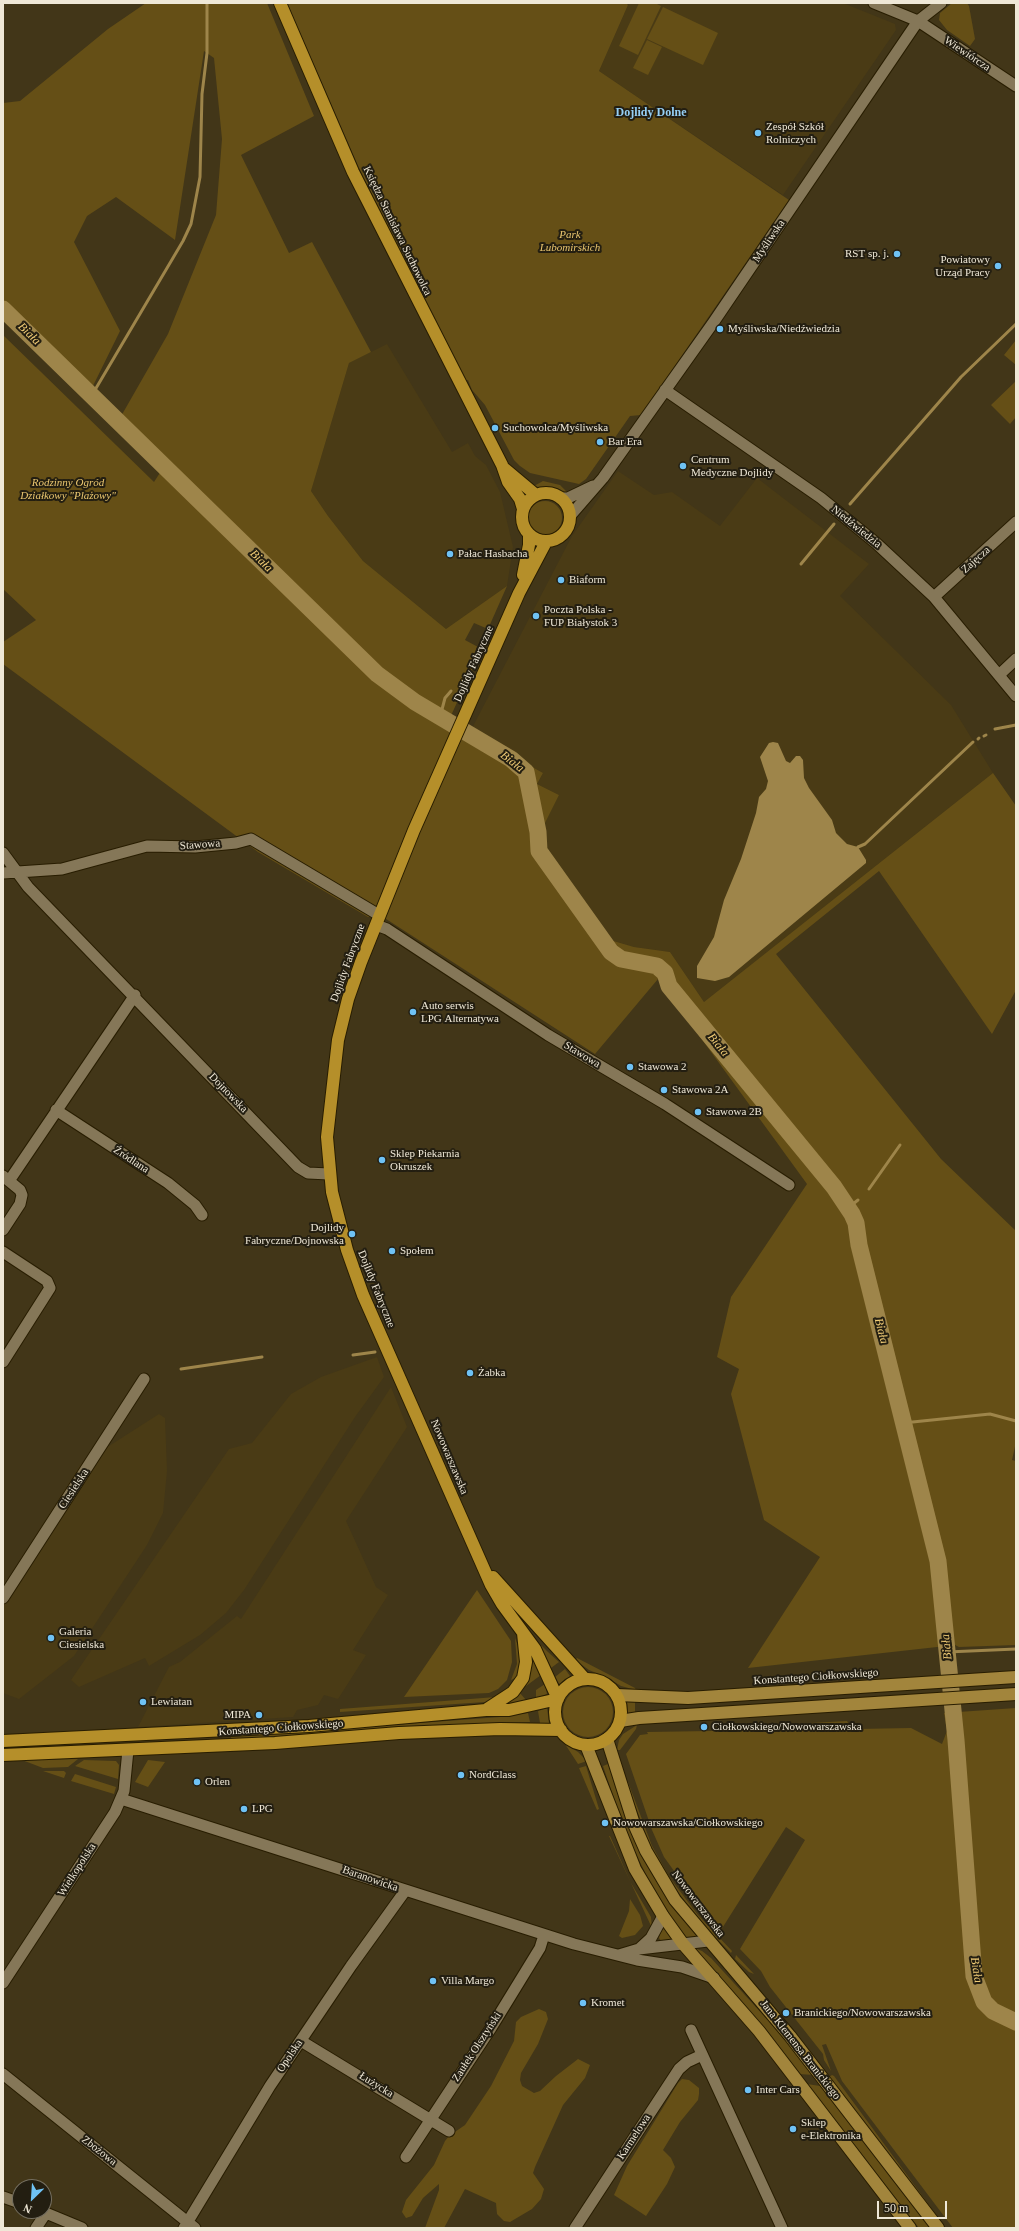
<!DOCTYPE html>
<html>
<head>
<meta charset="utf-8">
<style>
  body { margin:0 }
  #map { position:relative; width:1019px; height:2231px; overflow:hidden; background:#423618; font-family:"Times New Roman",serif }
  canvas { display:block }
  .frame { position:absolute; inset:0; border:4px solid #efe8d7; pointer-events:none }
  .north { position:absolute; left:12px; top:2179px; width:40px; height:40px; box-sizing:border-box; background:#231e11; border:1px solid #756f60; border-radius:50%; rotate:205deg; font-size:11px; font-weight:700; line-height:16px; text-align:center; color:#efe8d7 }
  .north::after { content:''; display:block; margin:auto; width:14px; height:18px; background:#6fc2f4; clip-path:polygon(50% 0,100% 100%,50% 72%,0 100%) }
  .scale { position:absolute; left:877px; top:2201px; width:70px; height:18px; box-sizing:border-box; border:2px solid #efe8d7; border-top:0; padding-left:5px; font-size:12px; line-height:14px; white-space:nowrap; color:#efe8d7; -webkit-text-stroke:3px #231e11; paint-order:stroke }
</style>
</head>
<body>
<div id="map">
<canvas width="1019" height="2231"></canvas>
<div class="frame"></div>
<div class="north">N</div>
<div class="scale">50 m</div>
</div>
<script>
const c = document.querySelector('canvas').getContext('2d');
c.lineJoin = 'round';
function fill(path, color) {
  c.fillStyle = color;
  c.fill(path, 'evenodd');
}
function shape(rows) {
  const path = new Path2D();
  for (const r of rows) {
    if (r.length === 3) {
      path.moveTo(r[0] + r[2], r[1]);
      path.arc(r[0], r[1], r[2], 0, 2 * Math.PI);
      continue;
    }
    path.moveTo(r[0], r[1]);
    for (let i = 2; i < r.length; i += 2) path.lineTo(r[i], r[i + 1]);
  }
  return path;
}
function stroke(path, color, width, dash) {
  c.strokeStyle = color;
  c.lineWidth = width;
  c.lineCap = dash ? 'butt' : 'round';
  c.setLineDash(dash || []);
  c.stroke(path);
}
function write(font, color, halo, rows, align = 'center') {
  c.font = font + ' "Times New Roman",serif';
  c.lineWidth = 4;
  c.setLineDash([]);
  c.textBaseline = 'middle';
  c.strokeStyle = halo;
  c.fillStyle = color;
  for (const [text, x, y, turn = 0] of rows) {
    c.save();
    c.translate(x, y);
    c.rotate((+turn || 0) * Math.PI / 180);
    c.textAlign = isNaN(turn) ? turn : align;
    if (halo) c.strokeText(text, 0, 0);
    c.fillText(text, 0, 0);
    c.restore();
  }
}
fill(shape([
  [629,3,843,3,895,24,896,30,783,195,599,71],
  [387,344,452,452,468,443,475,456,486,465,500,492,513,547,507,586,446,629,363,561,328,516,311,491,349,363],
  [618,471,654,495,672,492,720,526,757,478,869,564,840,596,951,705,993,773,704,1002,670,952,634,947,600,937,541,851,541,831,559,795,537,784,543,773,470,732,572,536],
  [377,1357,384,1377,355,1417,244,1590,226,1613,200,1635,149,1666,145,1658,79,1687,71,1680,229,1449,252,1443,291,1394,321,1377],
  [391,1387,407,1427,346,1521,376,1587,388,1595,353,1650,366,1655,338,1699,324,1695,318,1705,297,1710,293,1717,138,1727,169,1667,180,1662,237,1616,241,1619],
  [159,1414,165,1418,167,1471,163,1513,147,1545,74,1656,19,1699,3,1693,3,1587,81,1464]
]), '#4a3b15');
fill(shape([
  [146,3,267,3,314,116,241,155,289,253,312,242,371,352,349,363,311,491,328,516,363,561,446,629,507,586,488,629,474,623,465,640,478,647,476,661,449,720,543,773,537,784,559,795,541,831,541,851,600,937,634,947,670,952,704,1002,993,773,1016,806,1016,990,992,1034,879,871,776,954,941,1159,1016,1231,1016,1442,1012,1460,1016,1461,1016,1645,959,1647,955,1645,748,1668,820,1557,764,1520,731,1394,739,1369,717,1357,731,1297,807,1184,658,979,595,1054,383,917,368,917,258,852,3,664,3,642,36,620,3,589,3,335,154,482,167,462,120,418,168,334,216,215,222,139,214,58,204,51,175,240,116,197,87,216,74,242,120,331,90,392,3,308,3,103,20,101,108,29],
  [287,3,626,3,628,5,599,71,789,200,641,415,630,416,586,479,579,484,530,473,520,466,514,460,485,405,472,390,468,380,465,381,359,168],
  [639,3,655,3,661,6,638,55,619,46],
  [952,3,967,3,969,6,975,39,970,46,947,30,939,20,940,13],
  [663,7,718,33,703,65,647,39],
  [647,40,662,47,648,75,633,68],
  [1016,340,1016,365,1004,355],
  [1016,381,1016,417,1010,424,991,405],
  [543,481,560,485,567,492,563,493,534,486],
  [545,518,17],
  [477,1590,511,1641,512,1662,507,1680,498,1689,489,1693,404,1697],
  [515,1638,522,1656,519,1676,511,1680,517,1664],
  [536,1640,548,1652,559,1662,551,1668],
  [530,1654,541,1675,526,1686,524,1684],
  [577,1658,635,1688,636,1690,621,1686,608,1678,589,1670,575,1660],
  [565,1669,570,1676,559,1684,555,1677],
  [545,1684,547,1694,536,1698,536,1690],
  [588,1712,25],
  [519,1692,526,1700,507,1704,507,1703],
  [496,1697,485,1702,340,1712,340,1709],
  [627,1701,635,1702,635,1713,628,1714],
  [547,1708,549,1723,540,1723,538,1711],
  [1016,1708,1016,2228,953,2228,842,2081,826,2044,822,2045,831,2071,824,2060,823,2054,770,1987,761,1971,740,1949,805,1840,786,1827,721,1930,702,1910,664,1857,652,1830,626,1754,640,1735,648,1734,647,1732,711,1731,724,1727,725,1730,738,1727,847,1721,850,1726,858,1729,911,1728,942,1744,947,1731,944,1713],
  [528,1713,530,1722,437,1726,231,1739,231,1737,500,1717],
  [637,1725,636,1729,620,1750,617,1750,619,1740,623,1734],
  [565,1744,578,1752,587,1761,578,1764],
  [78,1759,68,1767,43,1768,22,1760],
  [84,1760,116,1761,119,1765,118,1779,75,1766],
  [148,1760,165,1762,148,1787,135,1782],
  [608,1764,629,1828,642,1857,665,1895,700,1940,687,1938,672,1919,647,1877,625,1830,603,1766],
  [586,1766,599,1809,597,1810,579,1768],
  [43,1771,64,1771,66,1773,64,1778],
  [75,1774,116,1787,114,1794,71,1781],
  [626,1782,628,1782,652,1846,670,1878,698,1915,732,1951,731,1953,701,1923,669,1880,651,1847],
  [609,1836,610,1836,631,1883,651,1917,652,1928],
  [630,1899,640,1915,643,1926,635,1935,622,1938,619,1936,629,1911],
  [662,1927,664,1927,673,1940,662,1942,659,1938],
  [694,1948,702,1951,711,1958,787,2041,814,2075,799,2074],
  [736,1955,754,1974,749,1972,735,1959],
  [539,2009,546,2012,548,2019,538,2044,521,2073,520,2080,522,2086,534,2093,540,2091,556,2076,578,2059,590,2065,585,2078,563,2105,535,2167,533,2173,544,2189,541,2199,532,2209,510,2222,504,2221,497,2214,496,2203,465,2189,444,2228,425,2228,439,2190,439,2184,423,2198,412,2216,406,2218,402,2212,406,2200,434,2165,445,2141,449,2136,465,2125,491,2086,514,2041,516,2022,521,2017],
  [832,2075,834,2076,946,2228,829,2077],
  [682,2079,689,2080,699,2088,699,2094,698,2100,680,2122,663,2150,671,2158,675,2167,667,2184,646,2216,614,2195,627,2166,678,2083],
  [807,2084,820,2086,931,2228,919,2228]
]), '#654f16');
fill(shape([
  [773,742,778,743,786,761,790,763,796,756,800,756,803,760,804,778,809,788,832,820,836,833,847,844,858,847,866,860,866,863,729,977,715,981,697,978,697,966,714,937,724,900,741,859,756,813,759,797,766,789,768,781,760,757,769,743]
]), '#9e854a');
stroke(shape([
  [92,395,183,241,191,224,200,177,202,94,207,53,207,3],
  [850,504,961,377,1016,324],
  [801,564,834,524],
  [440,717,445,698,451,691],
  [995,729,1016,725],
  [984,736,986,735],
  [978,739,979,738],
  [858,847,865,844,973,742],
  [869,1189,900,1145],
  [848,1208,858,1200],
  [353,1355,375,1352],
  [181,1369,262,1357],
  [903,1423,990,1414,1016,1421],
  [947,1652,1016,1649]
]), '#9e854a', 3);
stroke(shape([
  [3,309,377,674,415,702,511,759,526,772,538,832,539,851,611,952,621,959,657,966,665,973,669,986,834,1187,852,1214,856,1223,859,1245,938,1561,956,1740,974,1976,984,2002,993,2011,1016,2022]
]), '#9e854a', 17);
const minor = shape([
  [874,3,918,21,1016,86],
  [665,390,821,498,876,543,934,597,1016,696],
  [560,498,568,498,593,486],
  [570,516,603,478,713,323,918,21,941,3],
  [934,597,1016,522],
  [999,675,1016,659],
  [3,853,28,887,298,1167,308,1173,329,1174],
  [3,873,62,869,147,846,195,847,236,843,251,839,379,915],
  [376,925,387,929,548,1035,665,1104,789,1185],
  [56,1110,168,1183,195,1205,202,1215],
  [3,1176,20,1190,22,1195,20,1204,3,1230],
  [9,1181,135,995],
  [3,1252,47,1281,50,1288,3,1362],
  [3,1598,144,1379],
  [121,1799,574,1944,637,1960,682,1967,714,1978],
  [639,1949,651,1938,663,1916],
  [619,1955,639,1949,708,1941],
  [3,1983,115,1812,124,1791,128,1750],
  [691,2030,782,2228],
  [301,2041,449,2131],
  [3,2074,195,2228],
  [406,2157,491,2028,540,1948,544,1935],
  [3,2197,20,2203],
  [41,2211,82,2228],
  [36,2228,46,2213],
  [184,2228,270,2086,351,1966,405,1891],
  [575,2228,679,2069,687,2062,702,2055]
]);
const major = shape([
  [617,1695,688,1698,1016,1677],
  [620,1721,639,1718,1016,1694],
  [607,1739,634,1824,646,1851,675,1900,790,2036,938,2228],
  [586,1745,635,1869,663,1916,683,1944,759,2031,910,2228]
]);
const highway = shape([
  [280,3,353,172,502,465,508,482,520,499,523,509],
  [505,469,536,495],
  [546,517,24],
  [546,542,519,593,414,830,361,962,348,999,338,1040,327,1137,332,1192,347,1250,363,1295,491,1585,502,1604,535,1649,558,1699],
  [523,575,529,545,529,535],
  [493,1577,585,1679],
  [588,1712,33],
  [487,1709,513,1692,523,1678,526,1662,523,1633],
  [3,1741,309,1726,486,1710,509,1710,558,1699],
  [3,1755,275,1743,399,1733,500,1729,561,1730]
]);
stroke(minor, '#281d01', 13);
stroke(major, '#281d01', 14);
stroke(highway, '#281d01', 14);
stroke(minor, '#857758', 11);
stroke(major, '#a2853c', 12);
stroke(highway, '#b58f2a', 12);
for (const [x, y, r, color] of [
  [758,133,4,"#6fc2f4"],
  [897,254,4,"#6fc2f4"],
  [998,266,4,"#6fc2f4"],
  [720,329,4,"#6fc2f4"],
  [495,428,4,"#6fc2f4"],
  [600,442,4,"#6fc2f4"],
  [683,466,4,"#6fc2f4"],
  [450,554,4,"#6fc2f4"],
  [561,580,4,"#6fc2f4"],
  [536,616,4,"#6fc2f4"],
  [413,1012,4,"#6fc2f4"],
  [630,1067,4,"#6fc2f4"],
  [664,1090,4,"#6fc2f4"],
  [698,1112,4,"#6fc2f4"],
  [382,1160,4,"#6fc2f4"],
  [352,1234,4,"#6fc2f4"],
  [392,1251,4,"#6fc2f4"],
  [470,1373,4,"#6fc2f4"],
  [51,1638,4,"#6fc2f4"],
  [143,1702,4,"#6fc2f4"],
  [259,1715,4,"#6fc2f4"],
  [704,1727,4,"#6fc2f4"],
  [461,1775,4,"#6fc2f4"],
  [197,1782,4,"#6fc2f4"],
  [244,1809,4,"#6fc2f4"],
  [605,1823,4,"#6fc2f4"],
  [433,1981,4,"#6fc2f4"],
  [583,2003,4,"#6fc2f4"],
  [786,2013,4,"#6fc2f4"],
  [748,2090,4,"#6fc2f4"],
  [793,2129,4,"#6fc2f4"]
]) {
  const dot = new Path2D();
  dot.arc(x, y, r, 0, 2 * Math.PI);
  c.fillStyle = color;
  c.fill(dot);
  stroke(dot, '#231e11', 1.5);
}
write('11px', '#efe8d7', '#231e11', [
  ["Wiewiórcza",967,54,34],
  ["Księdza Stanisława Suchowolca",397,231,64],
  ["Myśliwska",769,241,-56],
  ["Niedźwiedzia",856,527,39],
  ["Zajęcza",976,560,-42],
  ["Dojlidy Fabryczne",474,664,-66],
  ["Stawowa",200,845,-4],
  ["Dojlidy Fabryczne",348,963,-70],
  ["Stawowa",582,1055,31],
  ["Dojnowska",228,1093,46],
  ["Źródlana",131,1160,33],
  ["Dojlidy Fabryczne",376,1289,68],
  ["Nowowarszawska",449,1457,67],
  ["Ciesielska",74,1489,-57],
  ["Konstantego Ciołkowskiego",816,1677,-4],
  ["Konstantego Ciołkowskiego",281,1728,-4],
  ["Wielkopolska",77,1870,-57],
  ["Baranowicka",370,1879,19],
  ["Nowowarszawska",698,1904,53],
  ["Zaułek Olsztyński",477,2047,-57],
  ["Jana Klemensa Branickiego",800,2050,52],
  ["Opolska",290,2056,-56],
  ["Łużycka",376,2085,32],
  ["Karmelowa",634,2137,-57],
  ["Zbożowa",99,2151,38]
]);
write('11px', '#efe8d7', '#231e11', [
  ["Zespół Szkół",766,127],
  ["Rolniczych",766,140],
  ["RST sp. j.",889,254,"right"],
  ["Powiatowy",990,260,"right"],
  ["Urząd Pracy",990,273,"right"],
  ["Myśliwska/Niedźwiedzia",728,329],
  ["Suchowolca/Myśliwska",503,428],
  ["Bar Era",608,442],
  ["Centrum",691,460],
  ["Medyczne Dojlidy",691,473],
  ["Pałac Hasbacha",458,554],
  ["Biaform",569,580],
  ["Poczta Polska -",544,610],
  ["FUP Białystok 3",544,623],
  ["Auto serwis",421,1006],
  ["LPG Alternatywa",421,1019],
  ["Stawowa 2",638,1067],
  ["Stawowa 2A",672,1090],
  ["Stawowa 2B",706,1112],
  ["Sklep Piekarnia",390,1154],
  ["Okruszek",390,1167],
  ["Dojlidy",344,1228,"right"],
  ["Fabryczne/Dojnowska",344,1241,"right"],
  ["Społem",400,1251],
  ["Żabka",478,1373],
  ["Galeria",59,1632],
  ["Ciesielska",59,1645],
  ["Lewiatan",151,1702],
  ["MIPA",251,1715,"right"],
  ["Ciołkowskiego/Nowowarszawska",712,1727],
  ["NordGlass",469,1775],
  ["Orlen",205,1782],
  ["LPG",252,1809],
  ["Nowowarszawska/Ciołkowskiego",613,1823],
  ["Villa Margo",441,1981],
  ["Kromet",591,2003],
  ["Branickiego/Nowowarszawska",794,2013],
  ["Inter Cars",756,2090],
  ["Sklep",801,2123],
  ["e-Elektronika",801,2136]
], 'left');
write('italic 11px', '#eac66f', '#231e11', [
  ["Park",570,235],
  ["Lubomirskich",570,248],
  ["Rodzinny Ogród",68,483],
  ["Działkowy \"Plażowy\"",68,496]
]);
write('bold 12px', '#95cff5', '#231e11', [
  ["Dojlidy Dolne",651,113]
]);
write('italic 12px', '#f1cc76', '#231e11', [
  ["Biała",29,334,44],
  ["Biała",261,561,44],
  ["Biała",512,762,38],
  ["Biała",718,1045,51],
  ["Biała",881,1331,76],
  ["Biała",947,1647,-96],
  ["Biała",976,1970,80]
]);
</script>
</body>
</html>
